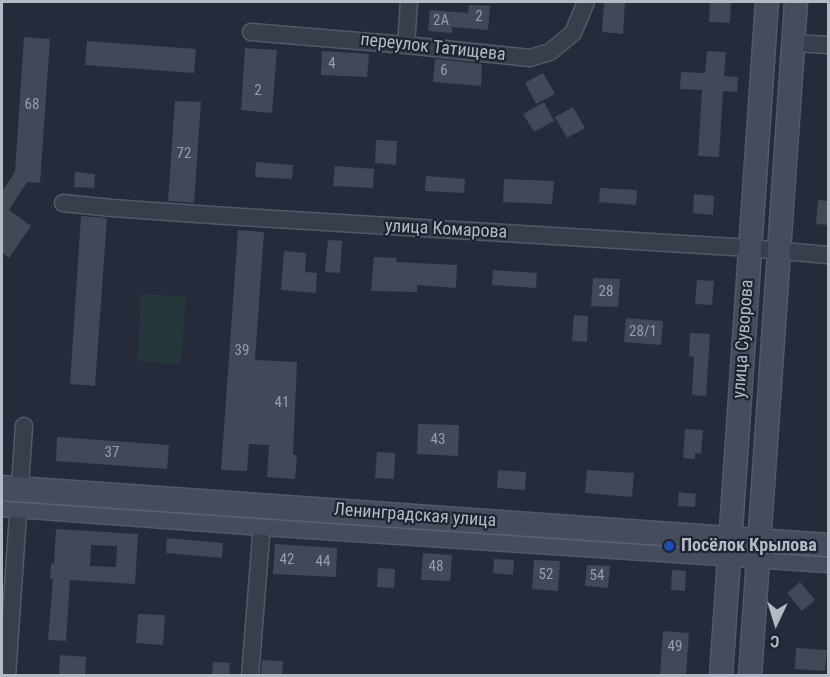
<!DOCTYPE html>
<html>
<head>
<meta charset="utf-8">
<style>
  body { margin:0 }
  #map { position:relative; width:830px; height:677px; overflow:hidden; background:#252b3a; font-family:"Roboto Condensed",sans-serif }
  canvas { display:block }
  .frame { position:absolute; inset:0; border:3px solid #b4b9c6; pointer-events:none }
  .north { position:absolute; left:746px; top:593px; width:60px; height:60px; -webkit-text-stroke:4px #1d2330; paint-order:stroke; rotate:184deg; font-size:16px; font-weight:700; line-height:24px; text-align:center; color:#b4b9c6 }
  .north::after { content:''; display:block; margin:auto; width:21px; height:27px; background:#b4b9c6; clip-path:polygon(50% 0,100% 100%,50% 72%,0 100%) }
</style>
</head>
<body>
<div id="map">
<canvas width="830" height="677"></canvas>
<div class="frame"></div>
<div class="north">С</div>
</div>
<script>
const c = document.querySelector('canvas').getContext('2d');
c.lineJoin = 'round';
function fill(path, color) {
  c.fillStyle = color;
  c.fill(path, 'evenodd');
}
function shape(rows) {
  const path = new Path2D();
  for (const r of rows) {
    path.moveTo(r[0], r[1]);
    for (let i = 2; i < r.length; i += 2) path.lineTo(r[i], r[i + 1]);
  }
  return path;
}
function stroke(path, color, width, dash) {
  c.strokeStyle = color;
  c.lineWidth = width;
  c.lineCap = dash ? 'butt' : 'round';
  c.setLineDash(dash || []);
  c.stroke(path);
}
function write(font, color, halo, rows, align = 'center') {
  c.font = font + ' "Roboto Condensed",sans-serif';
  c.lineWidth = 4.5;
  c.setLineDash([]);
  c.textBaseline = 'middle';
  c.strokeStyle = halo;
  c.fillStyle = color;
  for (const [text, x, y, turn = 0] of rows) {
    c.save();
    c.translate(x, y);
    c.rotate((+turn || 0) * Math.PI / 180);
    c.textAlign = isNaN(turn) ? turn : align;
    if (halo) c.strokeText(text, 0, 0);
    c.fillText(text, 0, 0);
    c.restore();
  }
}
fill(shape([
  [141,294,186,296,181,364,137,361]
]), '#26373b');
fill(shape([
  [604,2,625,2,623,34,602,32],
  [710,2,731,2,730,23,709,22],
  [469,5,490,6,488,30,452,27,452,33,428,31,430,10,468,13],
  [24,37,50,39,40,183,27,182,9,210,31,226,9,258,2,252,2,191,15,172],
  [87,41,196,49,194,73,85,65],
  [245,48,277,50,272,113,241,110],
  [322,51,369,54,367,77,321,75],
  [707,51,726,52,724,76,738,77,737,92,723,91,719,157,698,156,702,90,680,89,681,72,705,73],
  [435,59,482,64,481,86,433,82],
  [543,73,555,94,536,104,525,83],
  [175,101,201,102,194,203,168,201],
  [544,102,554,121,534,132,523,114],
  [573,107,585,128,567,138,555,117],
  [376,140,397,141,396,165,375,163],
  [256,162,293,165,292,179,255,177],
  [335,166,374,169,373,188,333,186],
  [75,172,95,174,94,188,74,187],
  [426,176,465,179,464,193,425,191],
  [504,179,554,181,552,204,503,202],
  [600,188,637,190,636,205,599,202],
  [694,194,714,196,713,215,693,213],
  [818,200,828,201,828,225,816,224],
  [81,216,107,218,95,386,70,384],
  [238,230,264,232,255,360,297,362,293,455,297,455,295,479,267,477,269,445,249,444,247,471,221,470],
  [328,240,342,241,340,273,325,272],
  [284,251,306,253,305,272,317,273,316,293,281,290],
  [374,257,397,258,396,262,457,265,456,288,417,285,417,292,371,291],
  [493,270,537,273,536,288,492,285],
  [593,278,620,279,618,307,591,306],
  [697,280,714,281,712,305,695,304],
  [574,315,588,316,587,342,572,341],
  [626,318,663,321,661,345,624,342],
  [690,333,710,334,706,396,692,395,694,357,689,356],
  [418,424,459,425,458,456,417,454],
  [685,429,703,430,701,454,695,453,695,459,683,458],
  [57,437,169,445,167,469,56,461],
  [377,452,395,453,394,479,375,478],
  [498,470,526,472,525,490,497,488],
  [587,470,634,473,632,497,585,493],
  [679,492,696,494,695,507,678,506],
  [56,529,138,534,135,584,70,580,66,641,48,640,53,579,50,579,51,563,54,564],
  [91,545,117,546,116,567,90,566],
  [167,538,223,543,222,558,166,553],
  [275,544,337,548,336,577,273,574],
  [423,553,452,555,450,581,421,580],
  [494,559,514,560,513,575,493,573],
  [534,560,560,561,558,591,532,589],
  [587,565,610,566,608,588,585,586],
  [378,568,395,569,394,588,377,587],
  [672,570,686,571,685,591,671,590],
  [800,582,815,600,802,611,787,593],
  [138,614,165,615,163,645,136,643],
  [663,631,689,633,686,675,660,675],
  [796,648,827,650,825,671,795,669],
  [60,655,86,657,85,675,59,675],
  [262,660,283,661,282,675,261,675],
  [213,662,230,663,229,675,212,675]
]), '#414959');
const street = shape([
  [251,32,406,45,530,58,550,52,573,33,586,2],
  [794,43,828,45],
  [406,45,409,2],
  [63,203,112,208,226,216,750,248,828,255],
  [7,676,24,426],
  [250,676,262,524]
]);
const secondary = shape([
  [2,487,828,545],
  [2,505,262,524,828,561],
  [721,676,767,2],
  [750,676,796,2]
]);
stroke(street, '#535966', 19);
stroke(secondary, '#535966', 25);
stroke(street, '#383e4b', 16);
stroke(secondary, '#464c5d', 22);
stroke(shape([
  [2,501,828,557]
]), '#5a6171', 1.5);
for (const [x, y, r, color] of [
  [669,546,6,"#1a4fb4"]
]) {
  const dot = new Path2D();
  dot.arc(x, y, r, 0, 2 * Math.PI);
  c.fillStyle = color;
  c.fill(dot);
  stroke(dot, '#1d2330', 2);
}
write('15px', '#979dab', null, [
  ["2",479,17],
  ["2А",441,21],
  ["4",332,64],
  ["6",444,71],
  ["2",258,91],
  ["68",32,105],
  ["72",184,154],
  ["28",606,292],
  ["28/1",643,332],
  ["39",242,351],
  ["41",282,403],
  ["43",438,440],
  ["37",112,453],
  ["42",287,560],
  ["44",323,562],
  ["48",436,567],
  ["52",546,575],
  ["54",597,576],
  ["49",675,647]
]);
write('18px', '#b4b9c6', '#1d2330', [
  ["переулок Татищева",433,48,6],
  ["улица Комарова",446,230,3],
  ["улица Суворова",744,339,-86],
  ["Ленинградская улица",415,516,4]
]);
write('bold 18px', '#b4b9c6', '#1d2330', [
  ["Посёлок Крылова",681,546]
], 'left');
</script>
</body>
</html>
